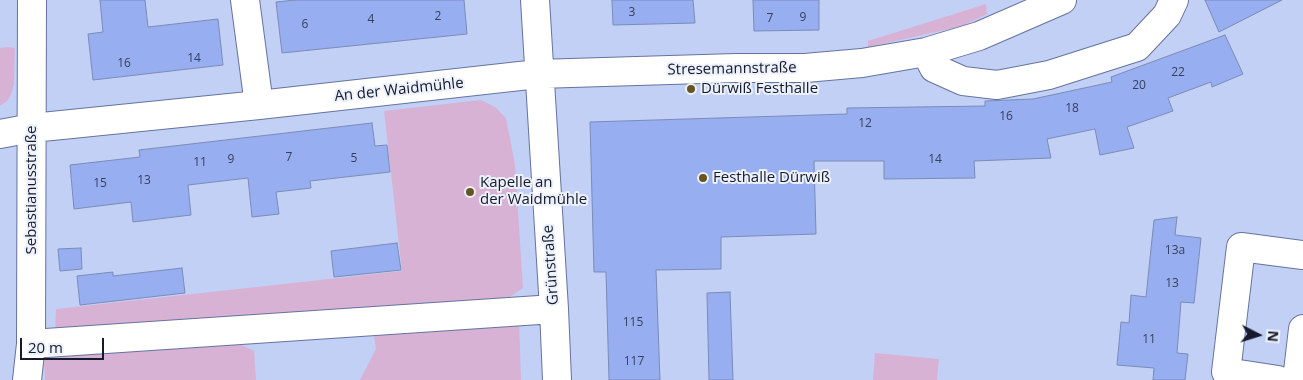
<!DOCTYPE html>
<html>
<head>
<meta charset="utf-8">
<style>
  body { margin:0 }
  #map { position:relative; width:1303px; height:380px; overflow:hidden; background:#c2d0f6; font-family:"Open Sans",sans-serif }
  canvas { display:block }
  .north { position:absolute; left:1233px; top:310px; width:50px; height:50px; -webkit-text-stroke:4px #edf1fb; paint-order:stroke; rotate:95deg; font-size:14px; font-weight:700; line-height:20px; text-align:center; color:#151b2c }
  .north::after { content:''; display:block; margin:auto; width:18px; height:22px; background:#151b2c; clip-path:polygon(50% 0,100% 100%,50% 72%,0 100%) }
  .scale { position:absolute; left:20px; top:338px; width:84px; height:22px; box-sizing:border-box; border:2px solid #151b2c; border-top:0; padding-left:6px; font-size:15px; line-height:18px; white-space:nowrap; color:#151b2c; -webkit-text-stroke:4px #edf1fb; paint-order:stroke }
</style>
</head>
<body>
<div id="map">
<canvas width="1303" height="380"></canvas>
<div class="north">N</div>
<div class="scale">20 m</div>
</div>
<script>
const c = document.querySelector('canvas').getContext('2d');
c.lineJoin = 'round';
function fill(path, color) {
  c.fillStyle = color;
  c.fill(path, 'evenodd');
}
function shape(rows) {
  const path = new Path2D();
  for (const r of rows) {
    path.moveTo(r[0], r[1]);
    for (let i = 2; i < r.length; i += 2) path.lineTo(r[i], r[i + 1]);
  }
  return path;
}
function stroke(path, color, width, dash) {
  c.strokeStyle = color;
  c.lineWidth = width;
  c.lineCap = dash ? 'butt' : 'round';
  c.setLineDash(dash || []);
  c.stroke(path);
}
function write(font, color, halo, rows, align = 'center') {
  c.font = font + ' "Open Sans",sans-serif';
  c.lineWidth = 4;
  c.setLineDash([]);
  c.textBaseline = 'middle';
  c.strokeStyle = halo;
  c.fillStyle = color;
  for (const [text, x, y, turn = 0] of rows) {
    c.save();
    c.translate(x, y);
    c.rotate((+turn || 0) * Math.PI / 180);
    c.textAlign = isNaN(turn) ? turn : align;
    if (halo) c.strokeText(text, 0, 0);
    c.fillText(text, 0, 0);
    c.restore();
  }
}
fill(shape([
  [986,4,987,14,963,26,868,47,868,41],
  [9,47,15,48,14,84,11,95,7,101,0,106,0,48],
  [481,100,495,107,506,118,515,165,523,288,502,302,55,334,56,309,402,271,384,111],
  [519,319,521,380,360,380,376,349,373,329],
  [230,339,254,351,256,380,45,380,44,359],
  [875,353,939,359,937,380,873,380]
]), '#d8b2d4');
const building = shape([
  [100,0,145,0,148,27,218,19,223,65,93,80,88,34,103,32,100,0],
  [295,0,464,0,467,34,282,53,276,2,295,0],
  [612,0,693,0,695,23,613,25,612,0],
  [753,0,819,0,819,30,754,31,753,0],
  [1205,0,1282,0,1219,32,1205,0],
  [1225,35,1243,74,1212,87,1211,82,1168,98,1173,111,1127,127,1134,148,1100,155,1095,129,1047,139,1051,158,974,161,975,178,884,179,884,161,814,161,816,234,721,237,721,269,656,270,660,380,609,380,606,272,594,272,590,122,847,114,847,108,985,106,985,101,1033,99,1112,82,1111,77,1225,35],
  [372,123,375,146,387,145,390,172,310,181,311,188,276,192,279,214,252,217,248,178,188,185,191,215,133,222,131,202,74,209,70,165,140,157,139,150,372,123],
  [1177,217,1175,235,1201,238,1194,303,1181,302,1177,353,1188,354,1185,380,1153,380,1154,368,1117,365,1121,322,1129,323,1131,295,1146,297,1154,220,1177,217],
  [397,243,401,270,334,277,331,251,397,243],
  [81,248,82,269,60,271,58,249,81,248],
  [182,268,185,293,80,305,77,276,113,272,113,276,182,268],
  [730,292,733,380,709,380,707,293,730,292]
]);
fill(building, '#97aef0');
stroke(building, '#7b8bb7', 1);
const minor = shape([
  [245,0,259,105],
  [535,0,554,309,557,380],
  [926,52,934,68,963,81,997,85,1049,75,1137,47,1167,15,1174,0],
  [0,134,32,128,259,105,538,74,736,68,805,68,862,63,926,52,979,36,1062,0],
  [31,344,554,309],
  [27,380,31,344,32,0],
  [1278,380,1226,372,1241,247,1303,255],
  [1297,380,1303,329]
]);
stroke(minor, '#65739f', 30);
stroke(minor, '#fff', 28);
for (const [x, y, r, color] of [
  [691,89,5,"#665422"],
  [703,178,5,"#665422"],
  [470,192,5,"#665422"]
]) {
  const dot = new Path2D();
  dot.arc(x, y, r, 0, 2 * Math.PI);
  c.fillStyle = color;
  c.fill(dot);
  stroke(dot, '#edf1fb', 2);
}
write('12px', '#36405d', null, [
  ["3",632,13],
  ["2",438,17],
  ["9",803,18],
  ["7",770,19],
  ["4",371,20],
  ["6",305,25],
  ["14",194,59],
  ["16",124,64],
  ["22",1178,73],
  ["20",1139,86],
  ["18",1072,109],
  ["16",1006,117],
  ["12",865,124],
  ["7",289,158],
  ["5",354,159],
  ["9",231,160],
  ["14",935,160],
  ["11",200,163],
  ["13",144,181],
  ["15",100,184],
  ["13a",1175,251],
  ["13",1172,284],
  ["115",633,323],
  ["11",1149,340],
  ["117",634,362]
]);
write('15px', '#151b2c', '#edf1fb', [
  ["Stresemannstraße",732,69,-1],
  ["An der Waidmühle",399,90,-6],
  ["Sebastianusstraße",32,190,-90],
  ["Grünstraße",551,265,-94]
]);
write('15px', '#151b2c', '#edf1fb', [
  ["Dürwiß Festhalle",701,89],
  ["Festhalle Dürwiß",713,178],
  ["Kapelle an",480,183],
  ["der Waidmühle",480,200]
], 'left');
</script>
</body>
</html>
